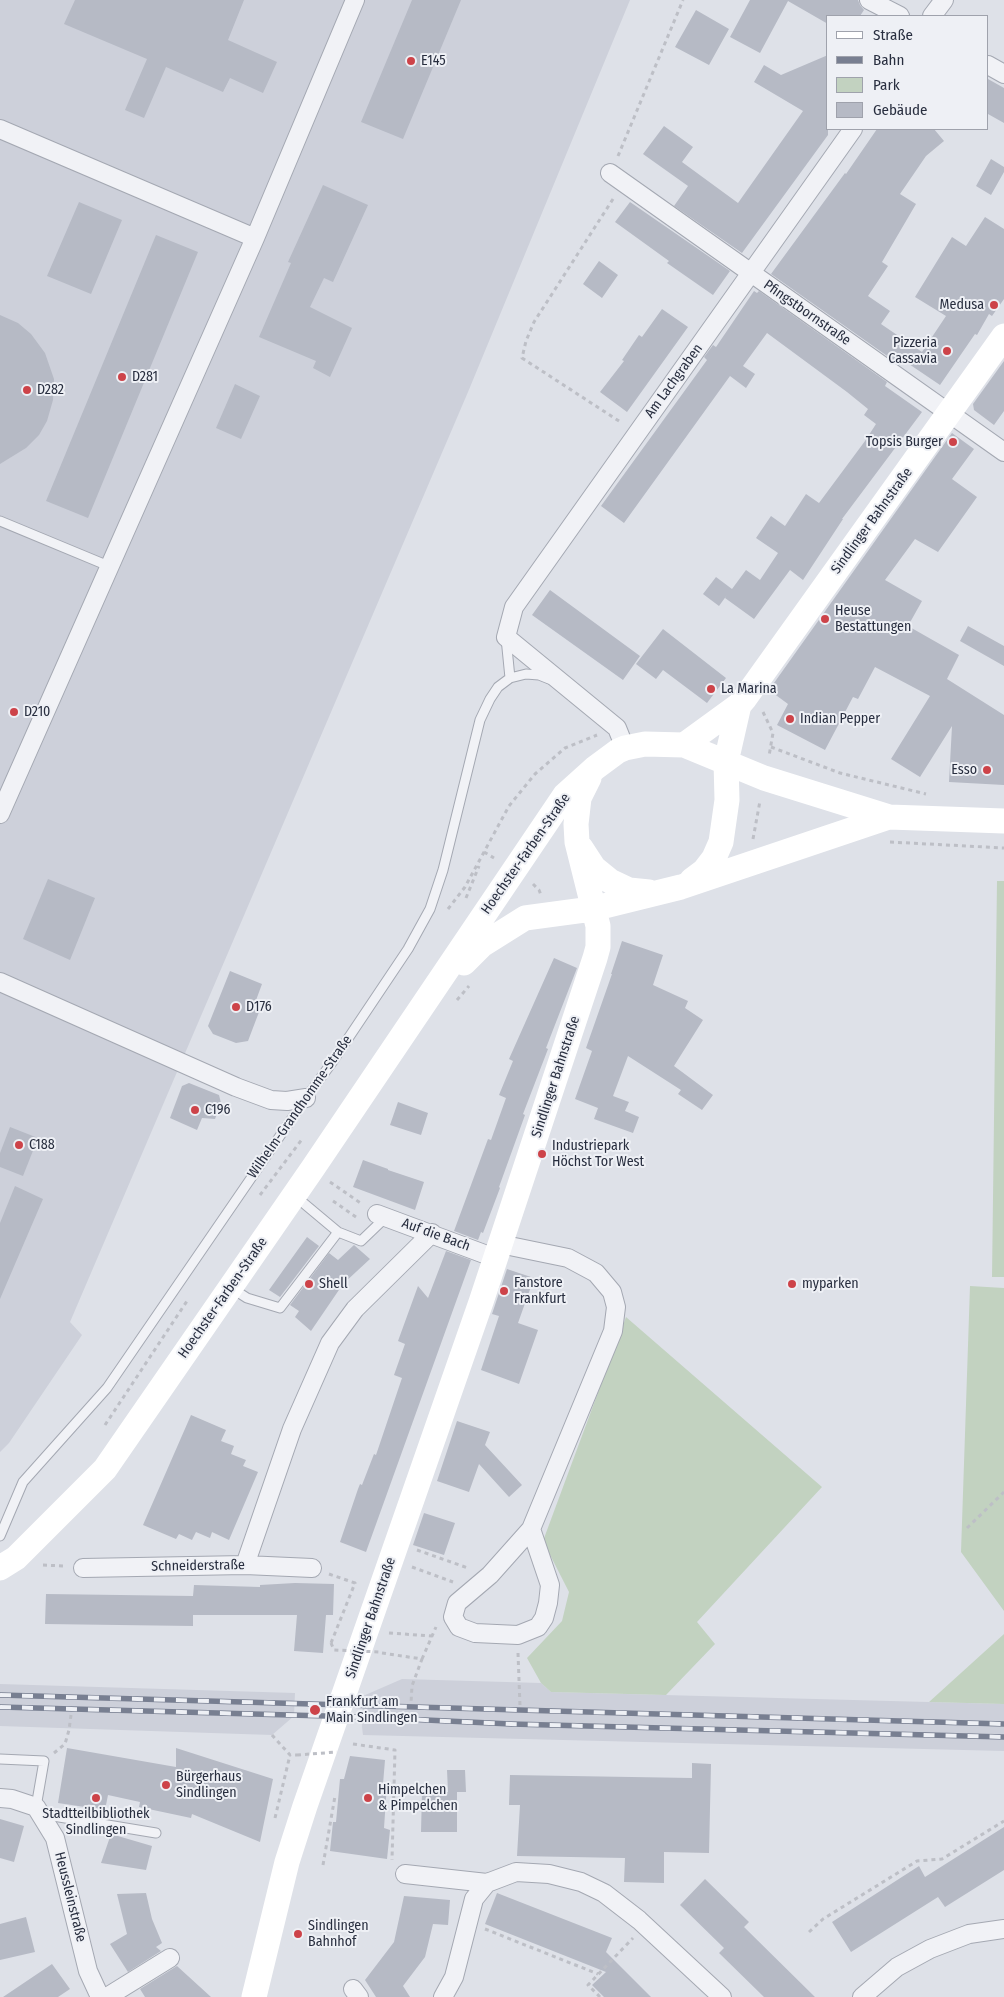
<!DOCTYPE html>
<html>
<head>
<meta charset="utf-8">
<style>
  body { margin:0 }
  #map { position:relative; width:1004px; height:1997px; overflow:hidden; background:#dee1e8; font-family:"Fira Sans Condensed",sans-serif }
  canvas { display:block }
  .legend { position:absolute; left:826px; top:15px; width:162px; height:115px; box-sizing:border-box; background:#eef0f5; border:1px solid #9fa2ac; margin:0; padding:6px 9px; list-style:none; font-size:15px; color:#282e3f }
  .legend li { display:flex; align-items:center; gap:10px; height:25px }
  .legend b { width:25px; border:1px solid #9fa2ac }
</style>
</head>
<body>
<div id="map">
<canvas width="1004" height="1997"></canvas>
<ul class="legend">
<li><b style="height:6px;background:#fff"></b>Straße</li>
<li><b style="height:6px;background:#787f91"></b>Bahn</li>
<li><b style="height:14px;background:#c2d2c0"></b>Park</li>
<li><b style="height:14px;background:#b6bac5"></b>Gebäude</li>
</ul>
</div>
<script>
const c = document.querySelector('canvas').getContext('2d');
c.lineJoin = 'round';
function fill(path, color) {
  c.fillStyle = color;
  c.fill(path, 'evenodd');
}
function shape(rows) {
  const path = new Path2D();
  for (const r of rows) {
    path.moveTo(r[0], r[1]);
    for (let i = 2; i < r.length; i += 2) path.lineTo(r[i], r[i + 1]);
  }
  return path;
}
function stroke(path, color, width, dash) {
  c.strokeStyle = color;
  c.lineWidth = width;
  c.lineCap = dash ? 'butt' : 'round';
  c.setLineDash(dash || []);
  c.stroke(path);
}
function write(font, color, halo, rows, align = 'center') {
  c.font = font + ' "Fira Sans Condensed",sans-serif';
  c.lineWidth = 4;
  c.setLineDash([]);
  c.textBaseline = 'middle';
  c.strokeStyle = halo;
  c.fillStyle = color;
  for (const [text, x, y, turn = 0] of rows) {
    c.save();
    c.translate(x, y);
    c.rotate((+turn || 0) * Math.PI / 180);
    c.textAlign = isNaN(turn) ? turn : align;
    if (halo) c.strokeText(text, 0, 0);
    c.fillText(text, 0, 0);
    c.restore();
  }
}
fill(shape([
  [0,0,630,0,468,392,70,1322,82,1335,9,1443,0,1452],
  [402,1679,541,1683,551,1692,1004,1704,1004,1751,363,1735,362,1727,363,1696],
  [0,1684,295,1693,294,1716,272,1735,0,1726]
]), '#cdd0da');
fill(shape([
  [997,881,1004,881,1004,1277,992,1277],
  [970,1286,1004,1288,1004,1611,961,1552],
  [626,1317,822,1487,697,1622,715,1644,666,1695,551,1692,541,1683,527,1658,562,1621,569,1592,543,1541],
  [1004,1634,1004,1704,929,1702]
]), '#c2d2c0');
fill(shape([
  [75,0,244,0,228,40,277,62,263,93,230,78,223,92,166,67,144,118,125,110,147,59,64,24],
  [412,0,461,0,403,139,361,122],
  [750,0,858,0,860,5,864,10,860,16,828,16,828,24,788,1,760,53,730,37],
  [696,10,729,29,709,65,675,47],
  [828,55,828,135,742,253,674,206,688,186,643,154,664,126,693,147,682,162,738,203,803,111,754,82,764,65,781,75],
  [988,79,1004,88,1004,123,988,114],
  [877,129,934,129,944,141,926,156,900,194,916,204,882,262,888,266,868,296,890,311,881,324,922,352,946,316,915,297,952,237,966,246,985,217,1004,229,1004,299,992,316,989,314,977,335,975,334,940,385,903,360,900,365,771,274,845,173,846,174],
  [991,159,1004,167,1004,172,991,195,976,186],
  [323,185,368,205,333,282,324,278,310,307,352,328,330,377,313,368,316,361,259,337,291,263,288,262],
  [79,202,122,220,91,294,47,276],
  [630,202,730,271,713,295,667,263,669,261,615,222],
  [156,235,198,252,88,518,46,501],
  [599,261,618,275,602,298,583,284],
  [754,291,757,293,759,291,887,382,885,386,922,412,842,519,843,519,803,580,790,570,754,619,725,598,727,595,719,606,703,594,716,577,732,589,746,570,760,580,778,553,756,538,771,516,785,526,806,494,819,503,865,441,876,424,864,415,868,409,847,392,767,333,743,366,755,374,746,388,730,376,624,523,601,506,707,360,704,357,713,345,716,347],
  [662,309,688,327,627,412,600,392,624,361,622,360,639,335,642,337],
  [0,315,18,323,31,334,45,353,54,379,53,400,47,421,39,435,26,448,0,464],
  [1004,361,1004,411,994,425,974,410,973,404],
  [235,384,260,396,241,439,216,428],
  [952,433,974,449,952,479,977,497,938,552,915,539,885,580,922,601,908,626,959,655,947,679,1004,715,1004,785,949,782,952,726,920,777,891,759,930,696,875,667,858,699,853,697,825,750,777,725,788,704,769,690],
  [550,590,640,656,623,680,532,615],
  [968,626,1004,646,1004,666,960,641],
  [663,629,726,678,707,703,663,670,656,679,636,664],
  [48,879,95,898,70,960,23,939],
  [622,941,663,955,653,985,688,1001,685,1008,703,1020,674,1066,713,1095,702,1110,678,1094,681,1090,628,1056,613,1096,629,1102,625,1111,639,1117,633,1133,594,1119,598,1108,575,1099,592,1051,586,1048,612,974,611,974],
  [554,958,577,968,546,1048,548,1049,523,1114,525,1115,499,1187,500,1188,483,1233,481,1232,478,1240,454,1231,488,1139,491,1140,506,1098,499,1095,513,1061,509,1059],
  [230,971,262,984,255,1003,259,1012,248,1041,236,1043,213,1034,208,1026],
  [189,1083,219,1095,221,1103,215,1119,202,1118,197,1130,170,1118,182,1086],
  [398,1102,428,1113,421,1135,390,1125],
  [10,1127,38,1138,23,1176,0,1167,0,1153],
  [363,1160,388,1169,388,1170,424,1182,415,1210,353,1187],
  [15,1186,43,1199,0,1299,0,1223],
  [307,1237,319,1246,280,1297,269,1290],
  [354,1245,370,1259,343,1284,311,1331,295,1317,299,1311,290,1305,329,1253,338,1260],
  [446,1251,471,1260,366,1552,340,1542,358,1489,360,1484,362,1485,374,1454,376,1455,402,1378,394,1375,405,1344,398,1341,418,1286,428,1298],
  [507,1269,534,1278,518,1323,538,1330,519,1384,481,1370,499,1316,492,1314],
  [191,1415,226,1430,221,1441,234,1446,231,1454,246,1460,243,1466,258,1472,229,1540,212,1532,210,1538,196,1532,192,1540,179,1534,176,1539,143,1525],
  [457,1421,490,1432,485,1445,522,1485,509,1497,479,1464,469,1492,437,1481],
  [424,1513,455,1523,444,1555,413,1545],
  [295,1583,334,1584,333,1615,326,1615,323,1653,294,1651,297,1615,193,1615,193,1626,45,1624,46,1594,193,1596,194,1585,260,1587,260,1585],
  [67,1748,176,1767,176,1748,273,1779,260,1842,192,1814,191,1818,139,1807,140,1802,108,1795,105,1810,58,1803],
  [350,1756,385,1760,383,1784,387,1784,384,1828,390,1830,387,1859,330,1851,333,1822,336,1822,340,1779,344,1779],
  [692,1763,711,1764,709,1853,664,1852,664,1883,624,1882,625,1858,517,1856,520,1805,509,1805,510,1775,692,1778],
  [447,1770,465,1770,466,1792,448,1792],
  [422,1792,457,1792,457,1832,421,1832],
  [0,1819,24,1826,14,1862,0,1858],
  [1004,1827,1004,1870,945,1907,938,1897,851,1952,832,1922,919,1866,925,1877],
  [111,1834,152,1846,146,1870,101,1863],
  [705,1879,749,1922,744,1927,815,1997,764,1997,719,1953,724,1948,680,1905],
  [146,1893,152,1919,162,1943,156,1947,161,1951,128,1972,110,1944,127,1934,117,1894],
  [497,1893,612,1938,606,1952,651,1997,604,1997,592,1985,606,1972,485,1924],
  [404,1896,450,1900,448,1925,433,1924,425,1957,403,1986,410,1997,376,1997,365,1980,394,1942],
  [26,1917,35,1952,0,1960,0,1924],
  [52,1964,70,1989,58,1997,3,1997],
  [177,1966,211,1997,145,1997,140,1989]
]), '#b6bac5');
const lane = shape([
  [0,521,111,567],
  [510,678,526,674,539,675,549,679],
  [338,1232,361,1241,386,1217],
  [233,1289,247,1298,280,1308,338,1232,295,1196],
  [0,1536,23,1482,107,1388,306,1098,333,1061,408,949,430,909,443,870,480,720,490,699,498,687,510,678,506,638],
  [0,1759,44,1761,36,1807],
  [41,1814,156,1833]
]);
const street = shape([
  [869,0,900,16],
  [932,16,944,0],
  [988,65,1004,74],
  [0,129,255,238],
  [610,173,1004,452],
  [625,748,617,728,506,637,514,607,853,129],
  [0,814,255,238,355,0],
  [0,982,236,1087,271,1100,287,1101,306,1098],
  [377,1214,495,1258],
  [500,1244,568,1258,596,1273,612,1292,616,1307,613,1331,531,1529,490,1575,457,1603,453,1617,459,1627,475,1633,518,1635,538,1627,544,1618,548,1603,550,1585,531,1529],
  [245,1565,292,1429,330,1343,355,1309,432,1233],
  [83,1568,245,1565,312,1568],
  [0,1798,12,1799,36,1807,55,1838,88,1971,100,1997],
  [405,1874,487,1883],
  [353,1989,359,1997],
  [107,1997,170,1958],
  [443,1997,454,1977,474,1899,487,1883,516,1872,549,1874,581,1882,604,1893,639,1920,722,1997],
  [862,1997,897,1967,930,1949,969,1934,1004,1929]
]);
stroke(lane, '#a4a8b2', 11);
stroke(street, '#a4a8b2', 20);
stroke(shape([
  [618,156,683,0],
  [613,199,534,322,526,341,522,358,622,423],
  [763,712,773,733,769,756],
  [771,747,840,773,926,794],
  [753,839,760,801],
  [890,842,1004,848],
  [484,852,494,858],
  [533,884,539,890,541,895],
  [466,898,479,866],
  [448,909,465,887,509,806,535,774,565,748,597,735],
  [457,1000,469,986],
  [330,1182,362,1204],
  [260,1195,303,1138],
  [333,1201,356,1217,359,1217],
  [105,1425,187,1301],
  [967,1528,1004,1492],
  [417,1550,468,1568],
  [43,1565,64,1566],
  [412,1567,453,1582],
  [329,1574,355,1583,331,1643],
  [389,1633,432,1636],
  [382,1653,422,1659,412,1686,411,1703],
  [518,1653,520,1706],
  [422,1659,436,1627],
  [272,1735,290,1755,297,1755],
  [353,1744,395,1750,392,1860],
  [54,1753,65,1744,69,1730,71,1715],
  [275,1818,290,1755],
  [323,1865,335,1796],
  [485,1929,598,1974],
  [809,1932,823,1919,917,1861,942,1859,1004,1821],
  [600,1997,588,1985,633,1938]
]), '#bdbfc6', 3, [4, 4]);
stroke(lane, '#f1f2f6', 9);
stroke(street, '#f1f2f6', 18);
stroke(shape([
  [684,745,739,705,745,698,1004,336],
  [581,848,594,868,610,881,629,890,649,892],
  [692,880,704,871,714,858,721,842,727,800,726,762,739,705],
  [464,963,482,945,525,918,592,909,681,887,889,817],
  [0,1568,16,1558,105,1469,313,1168,565,795,595,768,618,751,625,748,645,744,684,745,764,778,889,817,1004,821],
  [254,1997,287,1862,305,1806,481,1302,595,958,598,947,598,926,577,842,576,824,579,798,589,778]
]), '#fff', 25);
const rail = shape([
  [0,1695,1004,1724],
  [0,1707,362,1717,511,1724,1004,1737]
]);
stroke(rail, '#787f91', 5.5);
stroke(rail, '#eef0f5', 4, [11]);
stroke(shape([
  [331,1643,334,1650,379,1652],
  [297,1755,337,1752]
]), '#bdbfc6', 3, [4, 4]);
for (const [x, y, r, color] of [
  [411,61,5,"#cd4349"],
  [994,305,5,"#cd4349"],
  [947,351,5,"#cd4349"],
  [122,377,5,"#cd4349"],
  [27,390,5,"#cd4349"],
  [953,442,5,"#cd4349"],
  [825,619,5,"#cd4349"],
  [711,689,5,"#cd4349"],
  [14,712,5,"#cd4349"],
  [790,719,5,"#cd4349"],
  [987,770,5,"#cd4349"],
  [236,1007,5,"#cd4349"],
  [195,1110,5,"#cd4349"],
  [19,1145,5,"#cd4349"],
  [542,1154,5,"#cd4349"],
  [309,1284,5,"#cd4349"],
  [792,1284,5,"#cd4349"],
  [504,1291,5,"#cd4349"],
  [315,1710,6,"#cd4349"],
  [166,1785,5,"#cd4349"],
  [96,1798,5,"#cd4349"],
  [368,1798,5,"#cd4349"],
  [298,1934,5,"#cd4349"]
]) {
  const dot = new Path2D();
  dot.arc(x, y, r, 0, 2 * Math.PI);
  c.fillStyle = color;
  c.fill(dot);
  stroke(dot, '#eef0f5', 2);
}
write('14px', '#282e3f', '#eef0f5', [
  ["E145",421,61],
  ["Medusa",984,305,"right"],
  ["Pizzeria",937,343,"right"],
  ["Cassavia",937,359,"right"],
  ["D281",132,377],
  ["D282",37,390],
  ["Topsis Burger",943,442,"right"],
  ["Heuse",835,611],
  ["Bestattungen",835,627],
  ["La Marina",721,689],
  ["D210",24,712],
  ["Indian Pepper",800,719],
  ["Esso",977,770,"right"],
  ["D176",246,1007],
  ["C196",205,1110],
  ["C188",29,1145],
  ["Industriepark",552,1146],
  ["Höchst Tor West",552,1162],
  ["Fanstore",514,1283],
  ["Frankfurt",514,1299],
  ["Shell",319,1284],
  ["myparken",802,1284],
  ["Frankfurt am",326,1702],
  ["Main Sindlingen",326,1718],
  ["Bürgerhaus",176,1777],
  ["Sindlingen",176,1793],
  ["Himpelchen",378,1790],
  ["& Pimpelchen",378,1806],
  ["Stadtteilbibliothek",96,1814,"center"],
  ["Sindlingen",96,1830,"center"],
  ["Sindlingen",308,1926],
  ["Bahnhof",308,1942]
], 'left');
write('14px', '#282e3f', '#eef0f5', [
  ["Pfingstbornstraße",807,313,35],
  ["Am Lachgraben",674,381,-54],
  ["Sindlinger Bahnstraße",872,521,-54],
  ["Hoechster-Farben-Straße",526,854,-55],
  ["Sindlinger Bahnstraße",556,1077,-72],
  ["Wilhelm-Grandhomme-Straße",300,1107,-55],
  ["Auf die Bach",436,1235,20],
  ["Hoechster-Farben-Straße",223,1298,-55],
  ["Schneiderstraße",198,1566,-1],
  ["Sindlinger Bahnstraße",371,1618,-71],
  ["Heussleinstraße",70,1897,76]
]);
</script>
</body>
</html>
